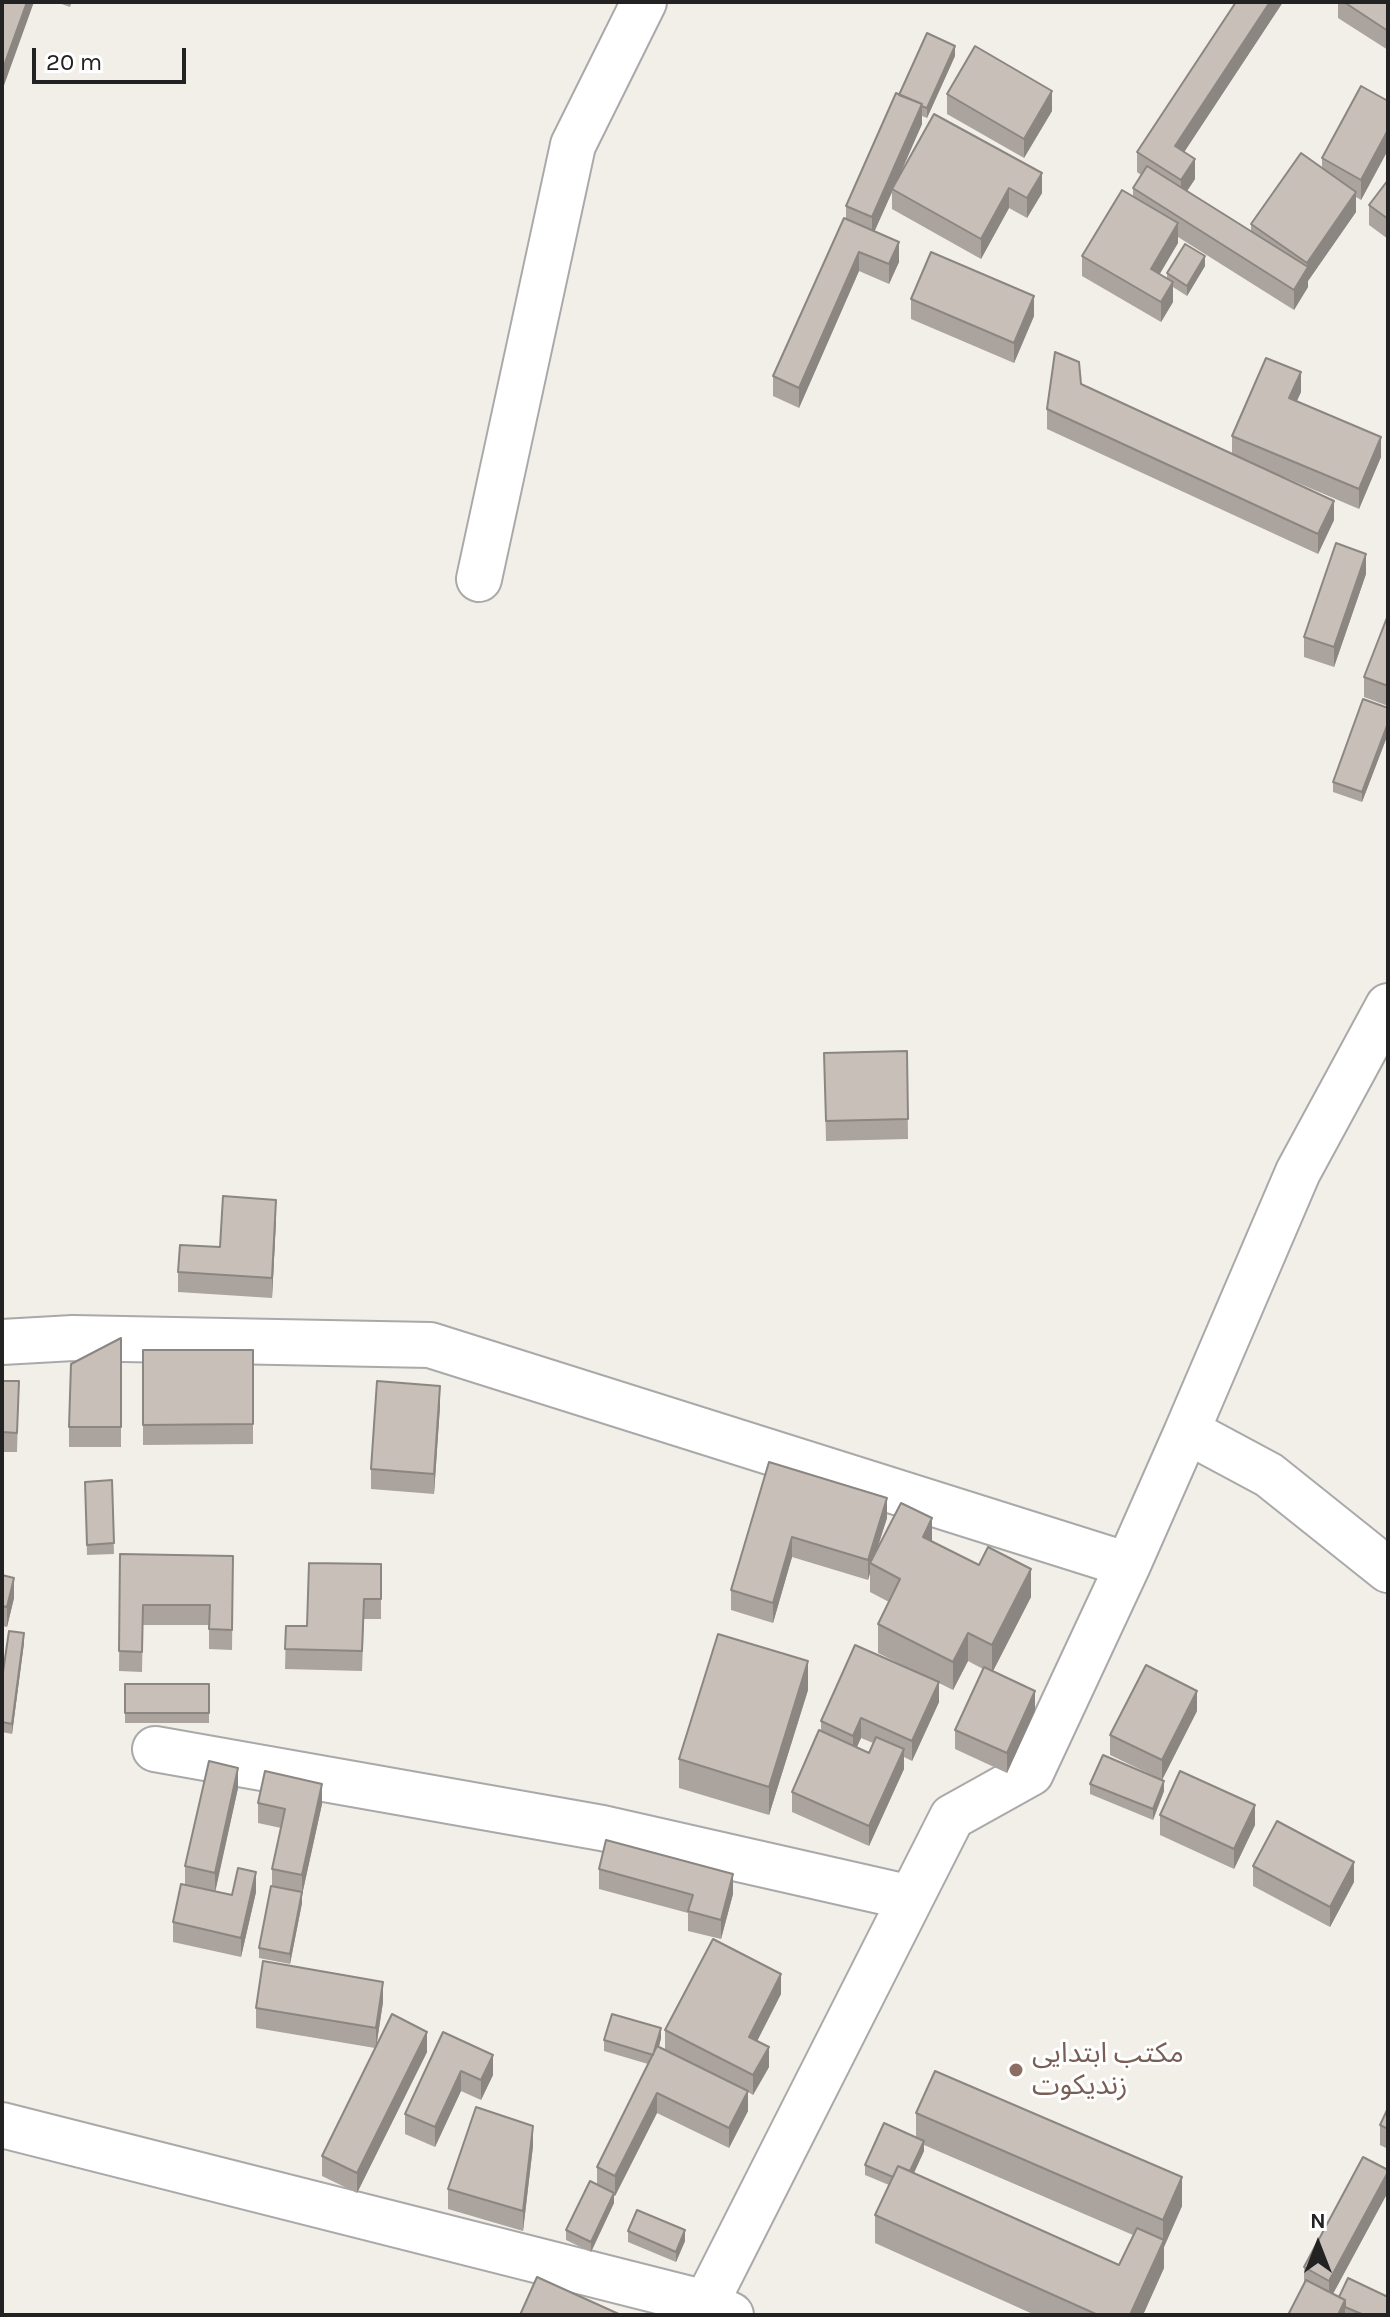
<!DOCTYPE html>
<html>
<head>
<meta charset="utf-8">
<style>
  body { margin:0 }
  #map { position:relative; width:1390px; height:2317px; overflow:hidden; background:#f2efe9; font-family:Karla,sans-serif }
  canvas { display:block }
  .frame { position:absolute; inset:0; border:4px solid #222; pointer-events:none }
  .north { position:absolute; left:1278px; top:2205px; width:80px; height:80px; -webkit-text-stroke:6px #fff; paint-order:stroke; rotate:0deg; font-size:22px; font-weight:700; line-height:32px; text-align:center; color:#222 }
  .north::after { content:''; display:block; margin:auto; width:28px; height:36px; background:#222; clip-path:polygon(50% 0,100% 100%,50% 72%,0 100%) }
  .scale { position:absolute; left:32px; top:48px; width:154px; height:36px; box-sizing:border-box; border:4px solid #222; border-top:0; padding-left:10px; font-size:24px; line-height:28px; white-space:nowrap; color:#222; -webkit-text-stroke:6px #fff; paint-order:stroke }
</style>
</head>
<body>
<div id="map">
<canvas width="1390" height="2317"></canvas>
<div class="frame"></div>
<div class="north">N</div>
<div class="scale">20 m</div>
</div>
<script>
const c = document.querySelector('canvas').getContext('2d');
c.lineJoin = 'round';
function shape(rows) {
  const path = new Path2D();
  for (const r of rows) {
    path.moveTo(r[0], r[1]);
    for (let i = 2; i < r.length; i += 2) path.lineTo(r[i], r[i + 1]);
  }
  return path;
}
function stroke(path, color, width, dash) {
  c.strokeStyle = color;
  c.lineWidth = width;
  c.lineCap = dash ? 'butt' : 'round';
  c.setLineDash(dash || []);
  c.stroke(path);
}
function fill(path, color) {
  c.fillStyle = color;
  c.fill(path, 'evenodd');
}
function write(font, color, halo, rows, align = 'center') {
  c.font = font + ' Karla,"Noto Sans Arabic",sans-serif';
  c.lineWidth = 6;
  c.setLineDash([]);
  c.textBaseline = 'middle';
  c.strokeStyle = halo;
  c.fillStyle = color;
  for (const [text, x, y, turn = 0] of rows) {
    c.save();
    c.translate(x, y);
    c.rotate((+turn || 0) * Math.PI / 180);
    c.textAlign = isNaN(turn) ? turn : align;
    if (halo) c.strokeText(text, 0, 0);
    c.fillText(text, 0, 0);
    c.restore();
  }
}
const minor = shape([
  [479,579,573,145,644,2],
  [1388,1006,1298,1172,1187,1431,1269,1475,1388,1570],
  [2,1342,73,1338,430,1345,1128,1565],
  [155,1749,602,1828,911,1898],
  [2,2125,706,2303,731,2315],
  [700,2315,952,1817,1031,1773,1128,1565,1187,1431]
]);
stroke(minor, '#a9a9a9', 48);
stroke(minor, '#fff', 44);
fill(shape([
  [56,2,72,2,70,7],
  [1236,2,1283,2,1184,152,1195,179,1187,191,1251,231,1251,224,1322,168,1322,158,1388,101,1388,150,1361,200,1356,197,1356,212,1308,281,1308,287,1294,310,1178,237,1178,243,1159,274,1167,278,1167,273,1205,266,1187,296,1173,287,1173,302,1161,322,1082,276,1082,256,1133,196,1133,188,1141,175,1137,172,1137,152],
  [1338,2,1388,2,1388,50,1338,18],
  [955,56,927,118,922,116,922,124,898,179,934,114,1042,193,1027,218,1009,208,981,259,892,209,892,192,874,232,899,262,889,284,859,271,799,408,773,396,773,376,846,219,846,206,899,95],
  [947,94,1052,111,1024,158,947,114],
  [1388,180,1388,239,1369,225,1369,205],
  [911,299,1034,316,1014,363,911,319],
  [1081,384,1232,454,1232,436,1301,392,1297,401,1381,457,1359,509,1284,477,1334,520,1318,554,1047,429,1047,409],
  [1366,574,1334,667,1304,657,1304,637],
  [1388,615,1388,706,1364,697,1364,677],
  [1388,708,1388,734,1362,802,1333,792,1333,782],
  [907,1051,908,1139,826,1141,824,1053],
  [276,1220,272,1298,178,1292,178,1272,220,1247],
  [143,1350,253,1350,253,1444,143,1445],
  [2,1381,19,1381,17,1452,2,1452],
  [440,1406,434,1494,371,1489,371,1469],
  [69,1427,121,1427,121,1447,69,1447],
  [769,1462,887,1518,877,1549,932,1541,1031,1597,993,1671,1035,1711,1007,1773,955,1749,955,1730,983,1669,968,1661,953,1690,939,1683,939,1702,912,1761,904,1757,904,1769,869,1846,792,1812,792,1792,821,1731,821,1721,910,1669,878,1653,878,1624,889,1602,870,1592,870,1573,868,1580,792,1557,773,1623,731,1610,731,1590],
  [861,1738,873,1743,869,1753,857,1747],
  [112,1480,114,1554,87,1555,85,1482],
  [120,1554,233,1556,232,1650,209,1649,209,1625,143,1625,142,1672,119,1671],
  [381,1564,381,1619,364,1619,362,1671,285,1669,286,1626,307,1626],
  [2,1575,14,1598,7,1627,2,1626],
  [24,1643,12,1734,2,1732,2,1679],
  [125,1684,209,1684,209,1723,125,1723],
  [808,1690,769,1815,679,1788,679,1759],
  [1197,1711,1162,1780,1164,1791,1153,1820,1090,1794,1090,1784,1158,1778,1110,1755,1110,1735],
  [238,1788,215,1891,232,1895,256,1892,241,1957,173,1942,173,1922,185,1884,185,1866],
  [258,1803,322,1804,302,1895,302,1903,290,1964,259,1958,259,1948,272,1887,272,1869,281,1828,258,1823],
  [1160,1815,1255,1825,1234,1869,1160,1835],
  [1253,1866,1354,1882,1330,1927,1253,1886],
  [599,1869,733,1894,721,1939,688,1931,688,1913,599,1889],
  [781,1994,757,2041,769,2067,753,2095,748,2092,748,2111,729,2148,657,2113,615,2196,614,2196,614,2203,591,2252,566,2240,566,2230,597,2184,597,2167,648,2064,604,2051,604,2040,661,2038,659,2047,665,2050,665,2030],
  [383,2002,376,2048,427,2052,357,2193,322,2176,322,2156,375,2048,256,2028,256,2008],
  [443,2032,493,2075,481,2100,461,2091,435,2147,405,2134,405,2114],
  [1388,2108,1388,2149,1380,2145,1380,2125],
  [916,2113,1182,2206,1164,2247,1164,2268,1143,2315,1035,2315,875,2243,875,2215,889,2185,865,2175,865,2165,916,2137],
  [924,2145,1133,2235,1119,2265,914,2173,924,2151],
  [533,2146,523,2231,448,2209,448,2189],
  [1388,2170,1388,2192,1333,2294,1388,2315,1338,2315,1304,2284,1304,2267],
  [628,2231,685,2241,676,2262,628,2242]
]), '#aba49e');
fill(shape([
  [27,2,34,2,2,91,2,71],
  [1270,2,1283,2,1175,166,1175,146],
  [955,46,955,56,927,118,927,108],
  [1052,91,1052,111,1024,158,1024,139],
  [922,104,922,124,893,190,892,189,892,192,872,237,872,217],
  [1388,130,1388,150,1361,200,1361,180],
  [1195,159,1195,179,1181,200,1181,180],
  [1042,173,1042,193,1027,218,1027,198],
  [1009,188,1009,208,981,259,981,239],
  [1356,192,1356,212,1308,281,1308,287,1294,310,1294,290,1307,269,1307,263],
  [1178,223,1178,243,1151,289,1151,269],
  [899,242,899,262,889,284,889,264],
  [859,252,859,271,799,408,799,388],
  [1205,256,1205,266,1187,296,1187,286],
  [1173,282,1173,302,1161,322,1161,302],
  [1034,296,1034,316,1014,363,1014,343],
  [1301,372,1301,392,1289,418,1289,398],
  [1381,437,1381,457,1359,509,1359,489],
  [1334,501,1334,520,1318,554,1318,534],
  [1366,554,1366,574,1334,667,1334,647],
  [1388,723,1388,734,1362,802,1362,792],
  [276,1200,276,1220,272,1298,272,1278],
  [440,1386,440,1406,434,1494,434,1474],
  [887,1498,887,1518,872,1565,870,1563,870,1573,868,1580,868,1560],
  [932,1518,932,1547,923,1537],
  [792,1537,792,1557,773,1623,773,1603],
  [1031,1569,1031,1597,992,1673,992,1645],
  [14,1578,14,1598,7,1627,7,1607],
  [24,1633,24,1643,12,1734,12,1724],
  [968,1633,968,1661,953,1690,953,1662],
  [808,1661,808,1690,769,1815,769,1787],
  [939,1682,939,1702,912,1761,912,1741],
  [1035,1691,1035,1711,1007,1773,1007,1753],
  [1197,1691,1197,1711,1162,1780,1162,1760],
  [861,1718,861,1738,853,1755,853,1736],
  [904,1749,904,1769,869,1846,869,1826],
  [238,1768,238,1788,215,1893,215,1873],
  [1164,1781,1164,1791,1153,1820,1153,1809],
  [322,1784,322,1804,302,1895,302,1875],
  [1255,1805,1255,1825,1234,1869,1234,1849],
  [1354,1862,1354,1882,1330,1927,1330,1907],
  [256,1872,256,1892,241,1957,241,1938],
  [733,1874,733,1894,721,1939,721,1920],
  [302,1892,302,1903,290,1964,290,1954],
  [781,1974,781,1994,749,2057,749,2037],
  [383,1982,383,2002,376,2048,376,2028],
  [661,2028,661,2038,654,2065,654,2055],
  [427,2032,427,2052,357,2193,357,2173],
  [769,2047,769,2067,753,2095,753,2075],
  [493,2055,493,2075,481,2100,481,2080],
  [461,2071,461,2091,435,2147,435,2127],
  [748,2091,748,2111,729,2148,729,2128],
  [657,2093,657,2113,615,2196,615,2176],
  [533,2126,533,2146,523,2231,523,2211],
  [924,2141,924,2151,905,2192,905,2182],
  [1388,2172,1388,2192,1329,2301,1329,2281],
  [1182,2177,1182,2206,1164,2247,1164,2268,1143,2315,1130,2315,1163,2241,1163,2220],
  [614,2193,614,2203,591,2252,591,2242],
  [685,2230,685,2241,676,2262,676,2252],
  [1345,2300,1345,2315,1338,2315]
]), '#8b8681');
const building = shape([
  [2,2,27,2,2,71,2,2],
  [1236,2,1270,2,1175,146,1195,159,1181,180,1137,152,1236,2],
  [1344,2,1388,2,1388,31,1344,2],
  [927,33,955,46,927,108,921,106,922,104,899,95,927,33],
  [975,46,1052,91,1024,139,947,94,975,46],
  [1361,86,1388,101,1388,130,1361,180,1322,158,1361,86],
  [896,93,922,104,872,217,846,206,896,93],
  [934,114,1042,173,1027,198,1009,188,981,239,892,189,934,114],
  [1301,153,1356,192,1307,263,1251,224,1301,153],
  [1147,166,1308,267,1294,290,1133,188,1147,166],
  [1388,180,1388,219,1369,205,1388,180],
  [1122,190,1178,223,1151,269,1173,282,1161,302,1082,256,1122,190],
  [844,218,899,242,889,264,859,252,799,388,773,376,844,218],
  [1185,244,1205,256,1187,286,1167,273,1185,244],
  [931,252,1034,296,1014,343,911,299,931,252],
  [1055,352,1079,362,1081,384,1334,501,1318,534,1047,409,1055,352],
  [1266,358,1301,372,1289,398,1381,437,1359,489,1232,436,1266,358],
  [1336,543,1366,554,1334,647,1304,637,1336,543],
  [1388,615,1388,686,1364,677,1388,615],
  [1363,699,1388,708,1388,723,1362,792,1333,782,1363,699],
  [907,1051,908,1119,826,1121,824,1053,907,1051],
  [223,1196,276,1200,272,1278,178,1272,180,1245,220,1247,223,1196],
  [121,1338,121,1427,69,1427,71,1364,121,1338],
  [143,1350,253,1350,253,1424,143,1425,143,1350],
  [2,1381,19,1381,17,1433,2,1432,2,1381],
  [377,1381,440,1386,434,1474,371,1469,377,1381],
  [769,1462,887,1498,868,1560,792,1537,773,1603,731,1590,769,1462],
  [112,1480,114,1543,87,1545,85,1482,112,1480],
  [901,1503,932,1518,923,1537,979,1565,988,1547,1031,1569,992,1645,968,1633,953,1662,878,1624,900,1579,870,1563,901,1503],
  [120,1554,233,1556,232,1630,209,1629,210,1605,143,1605,142,1652,119,1651,120,1554],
  [309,1563,381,1564,381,1599,364,1599,362,1651,285,1649,286,1626,307,1626,309,1563],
  [2,1575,14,1578,7,1607,2,1606,2,1575],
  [9,1631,24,1633,12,1724,2,1722,2,1679,9,1631],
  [718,1634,808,1661,769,1787,679,1759,718,1634],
  [855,1645,939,1682,912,1741,861,1718,853,1736,821,1721,855,1645],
  [1146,1665,1197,1691,1162,1760,1110,1735,1146,1665],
  [984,1667,1035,1691,1007,1753,955,1730,984,1667],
  [125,1684,209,1684,209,1713,125,1713,125,1684],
  [819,1730,869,1753,876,1737,904,1749,869,1826,792,1792,819,1730],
  [1103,1755,1164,1781,1153,1809,1090,1784,1103,1755],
  [209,1761,238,1768,215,1873,185,1866,209,1761],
  [265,1771,322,1784,302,1875,272,1869,285,1809,258,1803,265,1771],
  [1180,1771,1255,1805,1234,1849,1160,1815,1180,1771],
  [1277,1821,1354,1862,1330,1907,1253,1866,1277,1821],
  [606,1840,733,1874,721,1920,688,1911,693,1895,599,1869,606,1840],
  [238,1868,256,1872,241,1938,173,1922,181,1884,232,1895,238,1868],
  [271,1886,302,1892,290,1954,259,1948,271,1886],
  [713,1939,781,1974,749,2037,769,2047,753,2075,665,2030,713,1939],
  [263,1961,383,1982,376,2028,256,2008,263,1961],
  [392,2014,427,2032,357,2173,322,2156,392,2014],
  [612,2014,661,2028,653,2055,604,2040,612,2014],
  [443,2032,493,2055,481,2080,461,2071,435,2127,405,2114,443,2032],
  [657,2046,748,2091,729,2128,657,2093,615,2176,597,2167,657,2046],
  [935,2071,1182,2177,1163,2220,916,2113,935,2071],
  [476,2107,533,2126,523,2211,448,2189,476,2107],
  [1388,2108,1388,2129,1380,2125,1388,2108],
  [884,2123,924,2141,910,2171,898,2166,893,2177,865,2165,884,2123],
  [1363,2157,1388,2170,1388,2172,1329,2281,1304,2267,1363,2157],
  [898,2166,1119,2265,1137,2228,1164,2240,1130,2315,1098,2315,875,2215,898,2166],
  [590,2181,614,2193,591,2242,566,2230,590,2181],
  [637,2210,685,2230,676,2252,628,2231,637,2210],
  [537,2277,621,2315,520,2315,537,2277],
  [1348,2278,1388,2297,1388,2315,1364,2315,1345,2307,1345,2300,1339,2297,1348,2278],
  [1306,2280,1345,2300,1338,2315,1288,2315,1306,2280]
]);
fill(building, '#c7bfb8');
stroke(building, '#8b8681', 2);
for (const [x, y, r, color] of [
  [1016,2070,8,"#8d6e63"]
]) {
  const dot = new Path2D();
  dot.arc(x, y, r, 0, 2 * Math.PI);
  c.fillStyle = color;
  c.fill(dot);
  stroke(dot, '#fff', 3);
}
write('28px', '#785e54', '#fff', [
  ["مکتب ابتدایی",1032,2054],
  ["زندیکوت",1032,2086]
], 'left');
</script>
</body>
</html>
